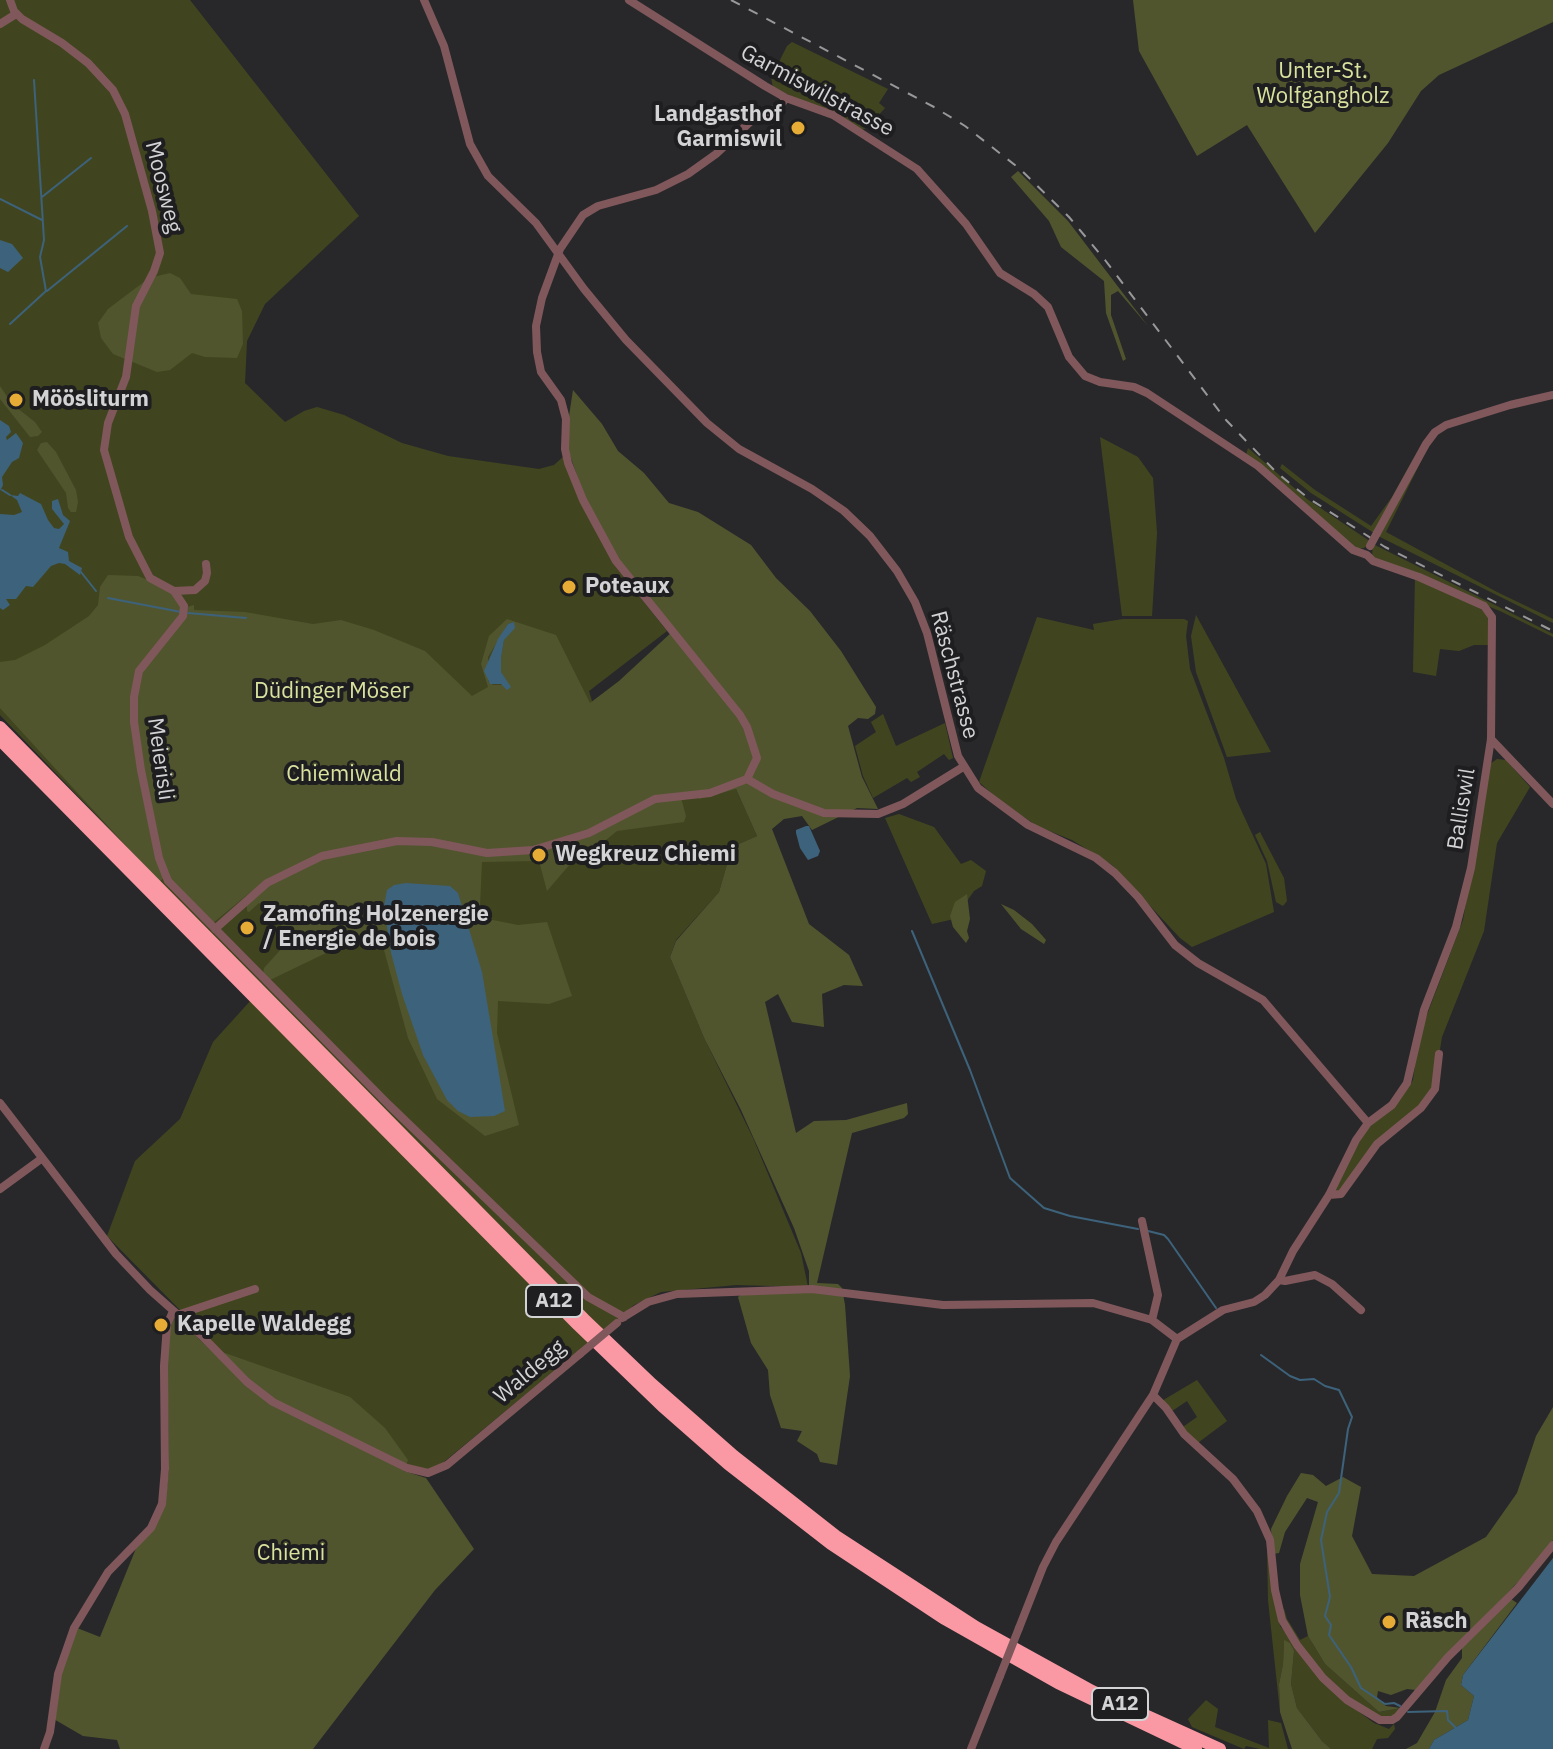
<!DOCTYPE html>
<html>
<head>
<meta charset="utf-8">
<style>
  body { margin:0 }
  canvas { display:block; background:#28282a }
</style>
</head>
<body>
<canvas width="1553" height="1749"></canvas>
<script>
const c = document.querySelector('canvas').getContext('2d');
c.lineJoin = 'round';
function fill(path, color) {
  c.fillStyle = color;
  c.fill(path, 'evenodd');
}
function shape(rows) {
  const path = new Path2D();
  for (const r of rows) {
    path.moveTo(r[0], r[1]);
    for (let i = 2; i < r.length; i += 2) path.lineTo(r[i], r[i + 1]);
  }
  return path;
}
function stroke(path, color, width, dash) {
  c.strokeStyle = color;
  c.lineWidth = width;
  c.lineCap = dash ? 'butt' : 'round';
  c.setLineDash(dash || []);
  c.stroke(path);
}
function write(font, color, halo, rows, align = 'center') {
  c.font = font + ' "IBM Plex Sans",sans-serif';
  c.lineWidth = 8;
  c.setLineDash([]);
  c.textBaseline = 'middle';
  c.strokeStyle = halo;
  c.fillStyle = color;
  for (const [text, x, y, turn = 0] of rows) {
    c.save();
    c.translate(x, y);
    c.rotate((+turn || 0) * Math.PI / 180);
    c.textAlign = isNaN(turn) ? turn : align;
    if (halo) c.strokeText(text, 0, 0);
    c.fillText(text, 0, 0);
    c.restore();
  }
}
fill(shape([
  [0,0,190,0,359,216,265,304,247,341,245,383,285,422,304,411,317,407,344,415,402,443,448,456,539,469,554,465,564,456,615,566,667,631,589,691,631,829,680,793,736,789,757,836,732,847,719,892,676,940,670,957,705,1040,753,1138,801,1253,808,1287,736,1285,661,1292,634,1305,434,1470,421,1471,258,1389,107,1236,135,1161,180,1119,213,1042,262,988,0,715],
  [792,42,888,89,879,103,885,108,868,127,862,130,773,87,771,78,787,46],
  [1100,437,1138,457,1153,478,1157,533,1152,616,1122,616],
  [1432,439,1386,532,1497,592,1553,619,1553,623,1378,536],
  [1248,448,1307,499,1371,542,1364,548,1356,549,1246,455],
  [1418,450,1374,533,1311,493,1280,468,1282,464,1315,490,1371,526,1392,497],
  [1373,544,1553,634,1553,637,1500,611,1378,561,1372,556],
  [1415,578,1481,609,1489,617,1488,645,1474,645,1459,651,1440,649,1436,676,1413,672],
  [1196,615,1271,752,1227,757,1196,672,1191,636],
  [1037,617,1094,630,1093,624,1123,619,1184,619,1188,621,1186,636,1190,669,1224,758,1236,799,1266,864,1274,912,1192,947,1180,938,1112,865,1072,840,1037,826,999,800,979,782],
  [883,714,896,746,945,723,953,758,949,760,944,754,917,772,920,777,911,782,907,778,873,798,863,776,855,746,876,732,871,722],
  [1497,759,1506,760,1530,787,1497,843,1484,931,1442,1037,1434,1086,1416,1112,1384,1135,1341,1191,1336,1193,1335,1189,1347,1162,1366,1131,1409,1087,1413,1080,1419,1036,1463,920,1490,764],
  [899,814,934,827,961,864,971,860,986,871,982,886,974,891,954,919,932,924,885,818],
  [1260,832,1284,878,1287,901,1283,906,1276,902,1267,861,1255,835],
  [1197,1380,1227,1421,1195,1445,1180,1429,1197,1417,1187,1401,1169,1413,1160,1402],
  [1267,1548,1280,1626,1343,1700,1374,1723,1389,1729,1394,1724,1395,1729,1388,1738,1377,1739,1372,1749,1331,1749,1322,1741,1297,1708,1291,1684,1294,1651,1284,1641,1283,1664,1279,1684,1280,1712,1268,1600],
  [1281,1609,1284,1609,1287,1619,1300,1640,1308,1636,1325,1664,1379,1712,1401,1708,1397,1714,1384,1718,1365,1710,1324,1676,1298,1644],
  [1206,1700,1218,1709,1215,1727,1269,1748,1268,1720,1281,1723,1288,1749,1260,1749,1246,1746,1244,1749,1192,1727,1188,1719]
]), '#41451f');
fill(shape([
  [1133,0,1553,0,1553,22,1439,75,1421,91,1388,143,1315,233,1247,125,1197,156,1139,51],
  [1018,171,1068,221,1148,326,1118,291,1111,295,1111,315,1126,359,1123,361,1106,313,1104,281,1061,247,1049,221,1011,177],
  [170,273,180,278,191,294,237,299,242,311,243,344,237,358,205,357,192,353,170,370,157,372,113,354,101,338,98,323,108,309,149,278],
  [0,386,12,404,35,422,42,432,38,436,30,437,0,399],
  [573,390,602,424,618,451,644,473,669,503,698,512,751,545,776,578,810,611,841,651,876,707,875,714,868,719,858,718,848,726,862,777,878,809,857,808,812,830,802,816,784,819,772,829,809,924,849,955,863,986,844,985,822,994,824,1027,792,1022,778,994,765,1002,796,1133,814,1121,846,1120,907,1103,908,1114,904,1118,852,1133,817,1283,838,1284,842,1288,845,1305,850,1376,837,1465,820,1462,817,1454,797,1441,802,1431,781,1428,770,1395,768,1370,751,1343,738,1297,745,1291,809,1291,809,1271,794,1228,741,1110,705,1040,670,957,676,941,719,892,732,847,757,836,736,789,699,799,698,792,680,794,686,816,684,822,617,831,601,844,577,856,547,891,539,861,482,862,480,905,488,919,518,925,547,922,572,996,549,1004,498,1001,497,1033,519,1125,485,1136,437,1099,408,1038,378,928,270,980,263,974,264,968,292,937,259,903,249,912,247,911,247,904,253,890,213,923,166,876,159,882,0,708,0,662,15,660,45,645,89,616,98,605,100,587,108,575,138,576,148,580,171,592,187,607,194,605,194,610,245,612,313,624,341,620,374,630,425,651,472,696,488,687,481,664,489,636,507,619,556,635,590,703,619,681,673,631,618,561,585,497,565,442],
  [514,622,504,640,501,658,501,672,508,685,493,685,488,681,488,657,508,624],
  [47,442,56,452,76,490,78,502,76,512,71,512,68,508,66,493,37,450,41,443],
  [967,894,970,919,967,931,969,938,966,943,953,927,950,916,955,902],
  [1001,904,1014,910,1032,924,1046,940,1044,944,1021,929],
  [175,1316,218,1357,225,1353,350,1397,385,1428,408,1460,404,1471,426,1478,474,1549,435,1590,313,1749,120,1749,117,1740,83,1736,52,1718,61,1673,77,1628,100,1637,137,1546,153,1530,165,1505,169,1469,167,1335],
  [1553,1407,1553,1540,1534,1565,1416,1690,1407,1689,1391,1695,1378,1691,1377,1697,1380,1701,1386,1706,1401,1708,1379,1712,1325,1664,1308,1636,1300,1595,1300,1564,1318,1502,1307,1498,1285,1532,1279,1553,1273,1554,1271,1529,1287,1496,1301,1473,1313,1475,1326,1486,1343,1477,1361,1487,1352,1536,1372,1574,1414,1576,1486,1537,1517,1493,1536,1436],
  [1511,1599,1517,1603,1463,1675,1461,1685,1474,1696,1468,1720,1434,1740,1429,1749,1406,1749,1417,1743,1435,1712,1446,1680,1462,1658,1462,1647],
  [1284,1640,1290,1643,1294,1651,1291,1684,1297,1708,1322,1741,1331,1749,1292,1749,1280,1712,1279,1684,1283,1664]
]), '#51552e');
fill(shape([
  [0,240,12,244,23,258,8,272,0,268],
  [0,420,9,426,11,432,6,437,7,440,16,433,23,443,19,458,12,462,2,477,3,485,0,491],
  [20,493,41,504,48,520,54,528,59,529,64,524,52,509,52,501,58,499,63,515,70,521,59,548,68,552,69,561,82,568,80,575,65,564,59,563,51,566,33,587,26,586,16,599,6,599,10,605,3,610,0,608,0,514,14,515,22,512,17,500,10,495,18,496],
  [514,622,515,628,504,640,501,658,501,672,511,687,507,690,501,684,490,684,484,671,498,639,508,624],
  [806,826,809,826,820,851,818,856,808,860,800,848,796,833,796,830],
  [406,883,450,886,458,893,482,972,499,1074,505,1111,494,1116,470,1117,458,1111,447,1100,423,1055,402,994,391,953,384,906,387,890,394,885],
  [1553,1558,1553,1749,1429,1749,1434,1740,1468,1720,1474,1696,1461,1685,1463,1675]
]), '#3d627b');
stroke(shape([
  [42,197,91,158],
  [0,199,42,220],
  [47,291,127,226],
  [10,324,46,291,40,257,44,240,34,80],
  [2,490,10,495],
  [81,572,96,591],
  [108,598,181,612],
  [188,613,246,618],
  [912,931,970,1070,1010,1178,1044,1208,1070,1216,1138,1229],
  [1148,1231,1164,1235,1168,1239,1216,1308],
  [1261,1355,1290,1376,1300,1380,1314,1379,1325,1386,1339,1390,1352,1417,1348,1429,1339,1493,1327,1512,1321,1540,1330,1597,1325,1616,1331,1625,1329,1635,1351,1667,1361,1688,1385,1704,1394,1703,1400,1706],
  [1408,1712,1447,1711,1448,1720,1456,1728]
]), '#3d627b', 2);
stroke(shape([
  [10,0,14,11,22,19,62,43,88,63,113,90,125,114,152,211,160,253,154,271,136,306,126,377,108,423,104,450,129,537,150,578,174,591,195,590,205,581,207,573,206,564],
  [424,0,444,46,470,144,488,176,536,223,584,289,626,340,707,423,739,449,812,489,844,511,870,536,897,571,915,602,927,633,958,756,978,788,1028,825,1096,858,1115,873,1138,897,1175,945,1198,963,1263,1000,1368,1123],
  [629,0,765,86,786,98,833,115,917,169,966,224,1000,273,1034,294,1048,307,1069,357,1085,376,1100,382,1134,387,1147,393,1258,466,1353,550,1367,555,1373,561,1419,577,1484,606,1492,617,1491,739,1471,868,1456,927,1424,1010,1407,1083,1392,1105,1368,1123,1356,1140,1329,1195,1293,1251,1279,1280,1265,1295,1254,1302,1223,1310,1177,1339,1153,1395,1056,1542,1043,1567,1019,1628],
  [0,24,16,14],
  [1377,533,1426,444,1435,432,1446,425,1510,405,1553,395],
  [174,591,184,606,183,616,139,671,134,697,134,722,141,770,159,858,168,881,389,1105,588,1297,624,1317],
  [1491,739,1553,804],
  [747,779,773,794,824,813,878,814,903,804,963,767],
  [215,929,267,883,322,856,397,841,432,842,487,853,533,850,589,833,655,799,710,793,747,779,757,758,747,727,740,715,616,561,583,500,568,463,565,449,566,419,561,400,541,372,537,352,536,326,542,298,560,249,583,215,598,206,656,190,688,174,716,154,750,122,781,105,786,98],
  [0,1103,116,1254,150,1290,202,1336,247,1382,273,1402,407,1468,428,1473,447,1465,580,1354],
  [0,1189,41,1159],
  [1329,1195,1341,1194,1377,1144,1421,1108,1435,1089,1439,1054],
  [1142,1221,1158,1295,1152,1320],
  [1279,1280,1285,1281,1315,1275,1332,1284,1361,1310],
  [177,1315,255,1289],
  [622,1318,648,1302,677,1294,812,1289,943,1305,1093,1303,1152,1320,1177,1339],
  [1153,1395,1166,1408,1184,1434,1233,1479,1257,1511,1270,1540,1275,1590,1282,1620,1297,1645,1323,1678,1347,1700,1380,1720,1392,1720,1397,1717,1448,1657,1518,1588,1553,1545],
  [44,1749,50,1732,58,1674,74,1628,108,1572,151,1528,162,1504,165,1469,164,1366,167,1325,173,1311],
  [971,1749,1000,1676]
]), '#80585c', 8);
stroke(shape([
  [0,727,584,1319,652,1384,734,1456,836,1536,976,1627,1092,1691,1220,1749],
  [0,740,578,1325,662,1406,728,1464,831,1544,943,1618,1058,1683,1196,1749]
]), '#fa98a4', 12);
stroke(shape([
  [731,0,934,107,965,126,1020,169,1069,217,1105,260,1226,420,1276,472,1308,498,1385,547,1553,631]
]), '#98989a', 2, [10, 10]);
stroke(shape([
  [1370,546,1377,533],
  [580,1354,617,1323],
  [1000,1676,1019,1628]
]), '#80585c', 8);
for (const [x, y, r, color] of [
  [798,128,8,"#e6ac36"],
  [16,400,8,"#e6ac36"],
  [569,587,8,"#e6ac36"],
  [539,855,8,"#e6ac36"],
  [247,928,8,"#e6ac36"],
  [161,1325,8,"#e6ac36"],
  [1389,1622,8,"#e6ac36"]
]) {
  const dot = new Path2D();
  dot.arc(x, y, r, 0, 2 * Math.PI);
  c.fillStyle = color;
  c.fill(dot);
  stroke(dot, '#1e1e20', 3);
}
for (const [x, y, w] of [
  [554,1301,56],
  [1120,1704,56]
]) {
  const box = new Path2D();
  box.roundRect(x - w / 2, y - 16, w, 32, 6);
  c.fillStyle = '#1e1e20';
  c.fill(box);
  stroke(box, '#d3d3d5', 2);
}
write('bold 20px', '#d3d3d5', null, [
  ["A12",554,1301],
  ["A12",1120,1704]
]);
write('22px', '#dae29e', '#1e1e20', [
  ["Unter-St.",1323,72],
  ["Wolfgangholz",1323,97],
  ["Düdinger Möser",332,692],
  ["Chiemiwald",344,775],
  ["Chiemi",291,1554]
]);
write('22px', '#d3d3d5', '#1e1e20', [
  ["Garmiswilstrasse",817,91,28],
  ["Moosweg",163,187,76],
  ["Räschstrasse",954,675,75],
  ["Meierisli",160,759,82],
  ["Balliswil",1462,809,-81],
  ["Waldegg",530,1372,-40]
]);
write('bold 22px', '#d3d3d5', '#1e1e20', [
  ["Landgasthof",782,115,"right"],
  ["Garmiswil",782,140,"right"],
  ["Möösliturm",32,400],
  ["Poteaux",585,587],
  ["Wegkreuz Chiemi",555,855],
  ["Zamofing Holzenergie",263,915],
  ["/ Energie de bois",263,940],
  ["Kapelle Waldegg",177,1325],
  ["Räsch",1405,1622]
], 'left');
</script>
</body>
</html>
